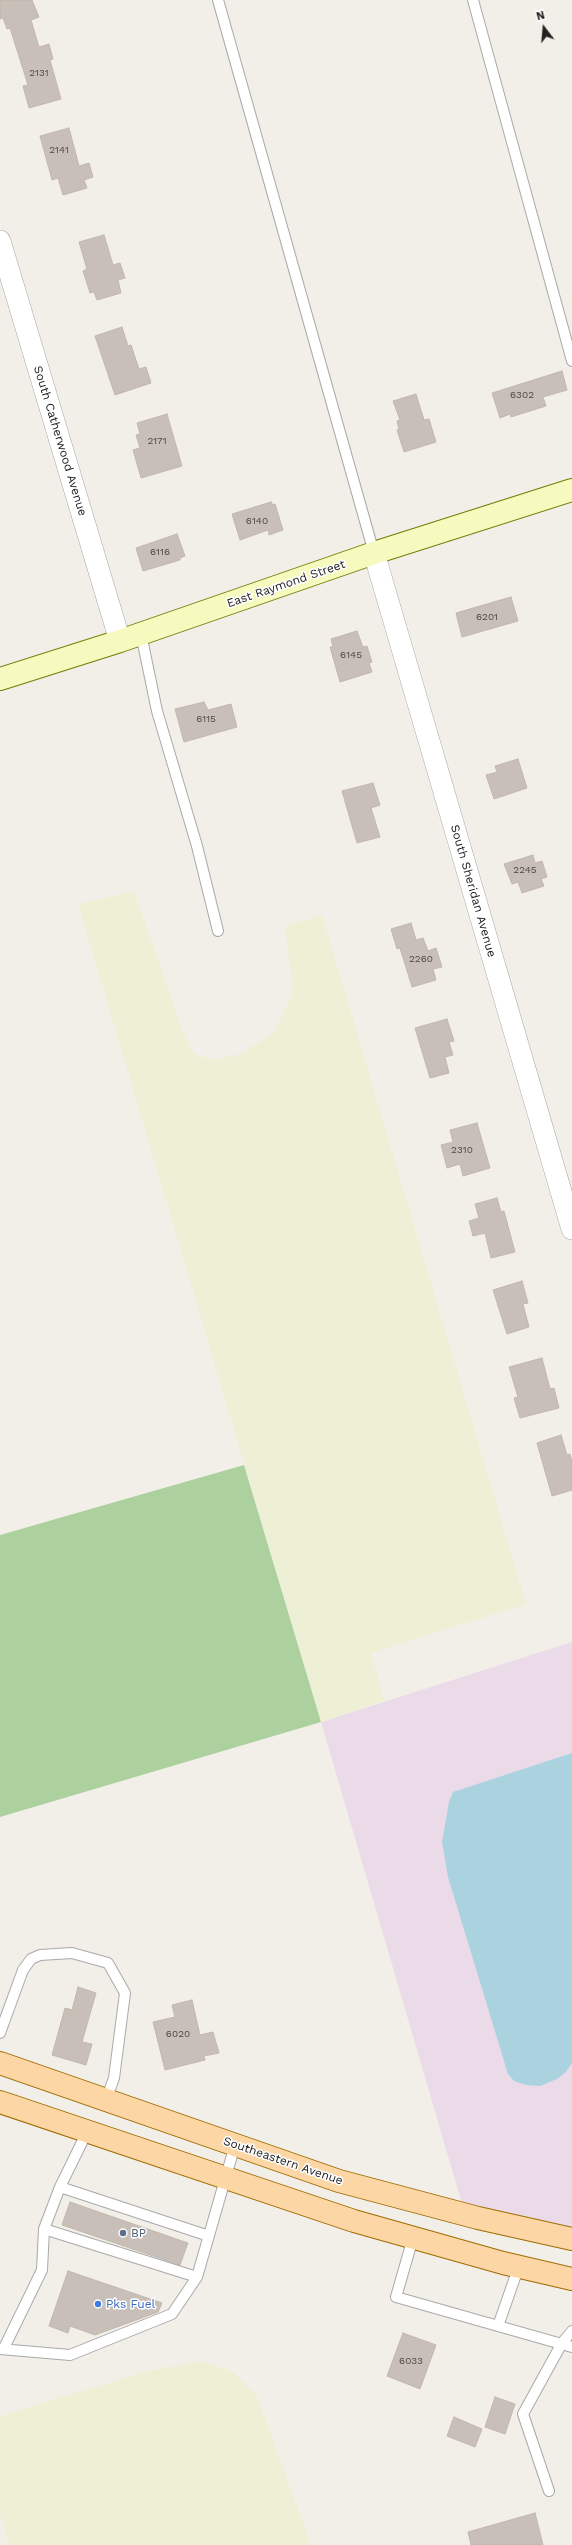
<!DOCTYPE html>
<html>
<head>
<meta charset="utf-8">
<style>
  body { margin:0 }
  #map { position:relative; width:572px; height:2545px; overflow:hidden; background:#f2efe9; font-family:"Work Sans",sans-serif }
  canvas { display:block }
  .north { position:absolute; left:524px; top:8px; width:40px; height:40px; -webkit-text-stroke:3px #fff; paint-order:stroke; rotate:344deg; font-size:11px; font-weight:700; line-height:16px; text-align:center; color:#222 }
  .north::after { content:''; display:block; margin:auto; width:14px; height:18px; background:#222; clip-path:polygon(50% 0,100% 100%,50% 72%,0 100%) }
</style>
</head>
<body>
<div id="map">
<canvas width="572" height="2545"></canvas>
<div class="north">N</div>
</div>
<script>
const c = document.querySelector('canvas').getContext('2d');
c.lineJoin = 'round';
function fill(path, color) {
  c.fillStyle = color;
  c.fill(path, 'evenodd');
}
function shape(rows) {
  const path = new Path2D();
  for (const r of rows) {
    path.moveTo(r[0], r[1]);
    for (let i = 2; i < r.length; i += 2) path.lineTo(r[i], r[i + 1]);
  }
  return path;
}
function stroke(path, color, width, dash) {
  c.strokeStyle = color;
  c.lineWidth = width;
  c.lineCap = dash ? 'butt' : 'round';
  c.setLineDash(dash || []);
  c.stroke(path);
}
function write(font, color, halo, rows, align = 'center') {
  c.font = font + ' "Work Sans",sans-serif';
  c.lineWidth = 3;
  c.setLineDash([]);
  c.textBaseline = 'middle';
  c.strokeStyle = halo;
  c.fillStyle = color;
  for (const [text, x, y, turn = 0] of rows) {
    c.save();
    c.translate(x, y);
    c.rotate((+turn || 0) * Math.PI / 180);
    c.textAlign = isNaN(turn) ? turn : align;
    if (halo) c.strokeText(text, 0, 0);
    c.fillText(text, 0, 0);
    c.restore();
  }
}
fill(shape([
  [572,1642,572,2229,465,2214,321,1722]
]), '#ebdbe8');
fill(shape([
  [134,891,183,1032,195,1055,216,1060,243,1053,275,1031,293,991,285,926,322,915,526,1604,371,1653,384,1701,321,1722,78,904],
  [202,2361,233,2372,257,2396,311,2545,9,2545,0,2513,0,2416,144,2372]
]), '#eef0d5');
fill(shape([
  [244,1465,321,1722,0,1817,0,1535]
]), '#add19e');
fill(shape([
  [572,1753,572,2063,566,2072,557,2079,540,2086,526,2085,514,2081,508,2074,448,1877,442,1842,449,1802,453,1792]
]), '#aad3df');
const building = shape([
  [0,0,32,0,39,17,31,20,39,47,49,44,53,59,50,60,61,99,29,108,23,86,28,85,10,28,7,29,3,18,0,19,0,0],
  [69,128,79,166,89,163,93,177,84,180,87,188,63,195,58,178,52,180,40,136,69,128],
  [104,235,113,265,120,263,125,278,118,280,121,293,97,300,94,292,90,293,83,271,87,269,79,242,104,235],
  [122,327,128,346,131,345,139,369,146,367,151,383,115,395,95,336,122,327],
  [562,371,567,390,543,397,546,406,511,417,510,414,500,418,492,393,562,371],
  [416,394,424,420,429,419,436,442,404,452,397,430,399,429,397,421,400,420,393,401,416,394],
  [167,414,182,466,141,478,133,450,140,448,136,435,140,434,137,423,167,414],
  [271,502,273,505,275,504,283,530,269,535,268,530,240,540,232,514,271,502],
  [177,534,185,556,180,558,180,560,143,571,136,548,177,534],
  [511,597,518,621,462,637,456,613,511,597],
  [357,631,363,647,367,646,372,662,369,663,372,672,340,682,330,647,333,647,331,639,357,631],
  [204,702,208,710,231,704,237,727,184,742,175,709,204,702],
  [518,759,527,788,494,799,486,775,497,772,495,766,518,759],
  [373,783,380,805,371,808,380,837,357,843,342,791,373,783],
  [533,855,535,863,542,861,547,877,541,879,544,886,522,893,518,882,512,884,504,864,533,855],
  [411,923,416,940,423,938,428,951,436,948,442,967,433,969,436,980,412,987,400,948,397,949,391,929,411,923],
  [447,1019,454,1041,449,1042,453,1055,445,1057,449,1073,430,1078,415,1028,447,1019],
  [477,1123,490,1168,463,1176,460,1164,447,1168,441,1145,453,1142,450,1130,477,1123],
  [497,1198,501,1212,504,1211,515,1252,491,1258,485,1233,473,1236,469,1221,479,1218,475,1204,497,1198],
  [522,1281,528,1303,523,1304,529,1327,507,1334,493,1290,522,1281],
  [542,1358,550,1389,554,1388,559,1408,520,1418,514,1398,518,1397,509,1367,542,1358],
  [561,1435,567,1455,570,1454,572,1462,572,1490,552,1496,537,1443,561,1435],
  [78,1987,96,1993,82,2042,92,2044,86,2065,52,2055,65,2008,72,2010,78,1987],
  [192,2000,200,2035,213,2032,219,2053,204,2056,205,2060,165,2070,153,2022,175,2017,172,2005,192,2000],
  [70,2202,188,2243,180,2265,62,2225,70,2202],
  [68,2271,162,2303,158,2312,95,2335,70,2326,68,2333,49,2326,68,2271],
  [403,2333,436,2345,420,2389,387,2376,403,2333],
  [495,2397,515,2404,505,2434,485,2427,495,2397],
  [454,2417,482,2429,475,2447,447,2436,454,2417],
  [535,2513,543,2545,471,2545,468,2532,535,2513]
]);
fill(building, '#c7bfb8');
stroke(building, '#c4b6ab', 1);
const lane = shape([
  [218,0,374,553],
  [473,0,572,361],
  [141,634,157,711,197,846,218,931],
  [0,2033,23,1970,31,1959,40,1955,72,1953,108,1963,125,1993,114,2078,106,2100],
  [87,2132,60,2187,44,2229,197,2277,235,2145],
  [60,2187,209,2236],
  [413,2238,396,2297,572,2347],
  [498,2326,519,2266],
  [4,2348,42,2270,44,2229],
  [0,2349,70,2355,172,2314,197,2277],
  [549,2491,523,2414,562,2343,572,2331]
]);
const street = shape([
  [0,241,120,641],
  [374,553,572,1229]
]);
const secondary = shape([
  [0,679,120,641,374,553,572,490]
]);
const primary = shape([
  [0,2063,339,2181,478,2218,572,2239],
  [0,2102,354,2221,503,2263,572,2279]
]);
stroke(lane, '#a9a9a9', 12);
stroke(street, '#a9a9a9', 22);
stroke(secondary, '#707d05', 24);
stroke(primary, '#a06b00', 24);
stroke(lane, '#fff', 10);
stroke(street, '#fff', 21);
stroke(secondary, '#f7fabf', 22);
stroke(primary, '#fcd6a4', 22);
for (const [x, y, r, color] of [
  [123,2233,4,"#5c6f8a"],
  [98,2304,4,"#3f7fe0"]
]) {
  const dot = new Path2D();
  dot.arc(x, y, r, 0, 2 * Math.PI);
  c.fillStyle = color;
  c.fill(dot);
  stroke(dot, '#fff', 1.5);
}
write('10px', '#4b4948', null, [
  ["2131",39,73],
  ["2141",59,150],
  ["6302",522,395],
  ["2171",157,441],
  ["6140",257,521],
  ["6116",160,552],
  ["6201",487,617],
  ["6145",351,655],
  ["6115",206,719],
  ["2245",525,870],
  ["2260",421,959],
  ["2310",462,1150],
  ["6020",178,2034],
  ["6033",411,2361]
]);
write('12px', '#222', '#fff', [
  ["South Catherwood Avenue",60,441,73],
  ["East Raymond Street",286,584,-19],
  ["South Sheridan Avenue",473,891,74],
  ["Southeastern Avenue",283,2161,19]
]);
write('12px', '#4e5e75', '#fff', [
  ["BP",131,2233]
], 'left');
write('12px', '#366cbe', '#fff', [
  ["Pks Fuel",106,2304]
], 'left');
</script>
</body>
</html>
